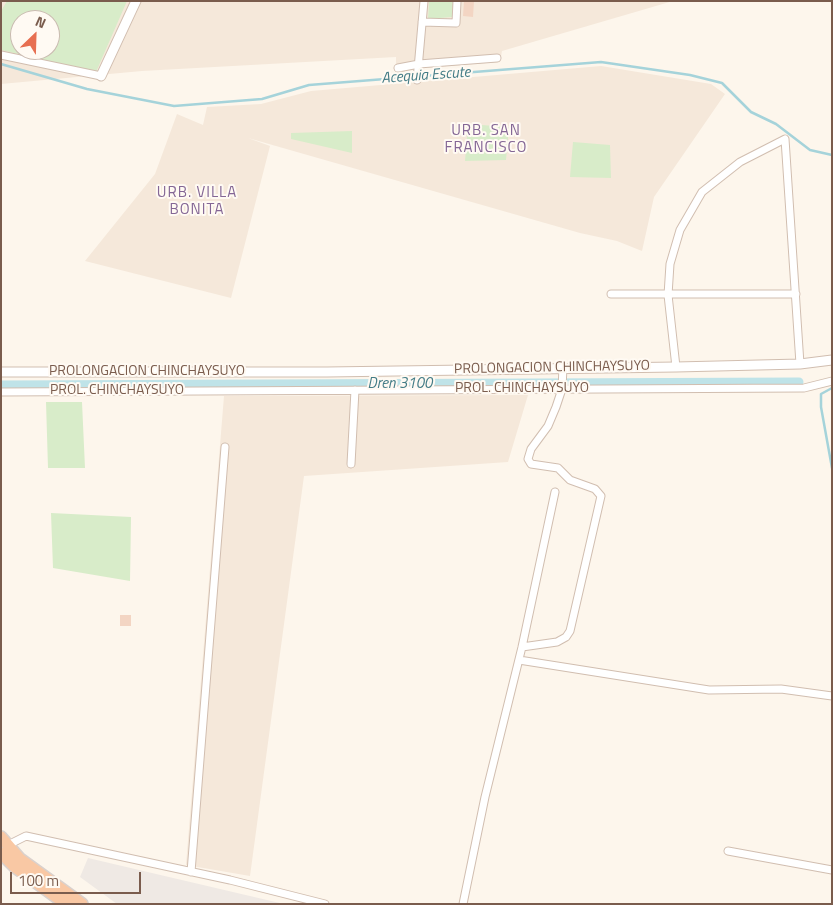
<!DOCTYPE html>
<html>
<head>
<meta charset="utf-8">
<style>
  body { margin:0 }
  #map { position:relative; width:833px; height:905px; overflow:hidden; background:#fdf6ec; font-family:"Titillium Web",sans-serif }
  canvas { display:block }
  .frame { position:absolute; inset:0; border:2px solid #7a5c4d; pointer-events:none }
  .north { position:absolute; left:10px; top:10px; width:50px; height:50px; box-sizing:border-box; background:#fffaf3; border:1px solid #cabbb1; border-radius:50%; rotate:24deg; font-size:14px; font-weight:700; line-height:20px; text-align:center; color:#7a5c4d }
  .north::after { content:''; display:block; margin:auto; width:18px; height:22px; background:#e76f51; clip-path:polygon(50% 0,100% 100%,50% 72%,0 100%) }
  .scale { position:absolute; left:10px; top:872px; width:131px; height:22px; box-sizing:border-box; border:2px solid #7a5c4d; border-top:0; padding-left:6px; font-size:15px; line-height:18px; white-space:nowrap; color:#7a5c4d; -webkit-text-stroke:4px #fffaf3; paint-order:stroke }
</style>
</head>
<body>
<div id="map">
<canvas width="833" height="905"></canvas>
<div class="frame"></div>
<div class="north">N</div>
<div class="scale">100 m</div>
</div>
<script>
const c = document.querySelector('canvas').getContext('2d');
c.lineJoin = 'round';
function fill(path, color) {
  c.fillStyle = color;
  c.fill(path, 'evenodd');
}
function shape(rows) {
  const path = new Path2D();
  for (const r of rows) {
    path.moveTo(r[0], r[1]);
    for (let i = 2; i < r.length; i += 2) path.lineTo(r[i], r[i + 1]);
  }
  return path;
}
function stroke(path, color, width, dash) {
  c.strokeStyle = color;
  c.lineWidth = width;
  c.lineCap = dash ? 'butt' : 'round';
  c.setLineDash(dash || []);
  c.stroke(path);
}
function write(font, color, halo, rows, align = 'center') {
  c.font = font + ' "Titillium Web",sans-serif';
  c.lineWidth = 4;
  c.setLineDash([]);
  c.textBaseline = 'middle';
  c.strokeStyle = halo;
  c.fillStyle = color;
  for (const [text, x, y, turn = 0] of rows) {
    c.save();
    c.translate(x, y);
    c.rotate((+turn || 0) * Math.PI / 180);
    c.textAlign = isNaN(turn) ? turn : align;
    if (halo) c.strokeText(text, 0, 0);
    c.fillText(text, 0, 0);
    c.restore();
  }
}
fill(shape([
  [1,1,673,1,502,51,500,62,396,70,396,57,142,71,1,84],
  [20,20,50,20,50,50,20,50],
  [601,66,711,84,725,94,654,197,642,251,617,241,580,233,248,138,270,146,231,298,85,261,155,174,177,114,203,125,207,107,261,104,311,91],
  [528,395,508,462,304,476,250,876,186,865,224,396]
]), '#f5e8da');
fill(shape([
  [88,858,284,904,117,904,80,877]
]), '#efe9e4');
fill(shape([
  [7,1,127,1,96,72,1,50,1,11],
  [20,20,50,20,50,50,20,50],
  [429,1,453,1,452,17,428,19],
  [468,124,509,127,506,160,465,161],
  [352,131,352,153,291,139,291,133],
  [573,142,610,145,611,178,570,177],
  [46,402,82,402,85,468,48,468],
  [51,513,131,517,130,581,53,568]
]), '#d8ecc9');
stroke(shape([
  [1,64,87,89,174,106,262,99,309,85,601,62,690,75,722,83,751,112,776,124,810,150,832,155],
  [832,388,821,394,821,407,832,468]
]), '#a5d3da', 2.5);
stroke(shape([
  [1,385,799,382]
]), '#bfe3e8', 9);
fill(shape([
  [464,1,474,1,473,17,463,16],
  [120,615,131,615,131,626,120,626]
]), '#f3d5c3');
const minor = shape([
  [422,22,456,23,457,1],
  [1,55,101,76],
  [398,68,419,64,497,58],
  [417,80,424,1],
  [611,294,796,294],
  [676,367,668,295,670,264,680,230,702,192,740,162,785,139,800,364],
  [1,392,804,388,832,381],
  [351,464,355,390],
  [522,647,557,642,566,637,570,631,601,496,595,489,570,480,558,468,531,464,528,459,531,449,548,426,556,407,562,389,563,367],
  [519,660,709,690,781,689,832,696],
  [8,845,26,836,230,880,325,904],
  [728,851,832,870],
  [191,872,225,447],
  [463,904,485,797,522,647,555,492]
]);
const tertiary = shape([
  [101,76,136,1],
  [1,372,327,372,676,367,800,364,832,360]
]);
const trunk = shape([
  [1,837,20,859,82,904],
  [1,853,15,867,66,904]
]);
stroke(minor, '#d1beb0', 9);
stroke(tertiary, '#d1beb0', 11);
stroke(trunk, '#dad1cd', 14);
stroke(minor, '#fff', 7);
stroke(tertiary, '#fff', 9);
stroke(trunk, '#f9c8a4', 11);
write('14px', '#7a5c4d', '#fffaf3', [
  ["PROLONGACION CHINCHAYSUYO",552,368,-1],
  ["PROLONGACION CHINCHAYSUYO",147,372],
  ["PROL. CHINCHAYSUYO",522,389],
  ["PROL. CHINCHAYSUYO",117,391]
]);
write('italic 15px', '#437c86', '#fffaf3', [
  ["Acequia Escute",426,76,-4],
  ["Dren 3100",400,384]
]);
c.letterSpacing = '1px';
write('15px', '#846695', '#fffaf3', [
  ["URB. SAN",486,131],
  ["FRANCISCO",486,148],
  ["URB. VILLA",197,193],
  ["BONITA",197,210]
]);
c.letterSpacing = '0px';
</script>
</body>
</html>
